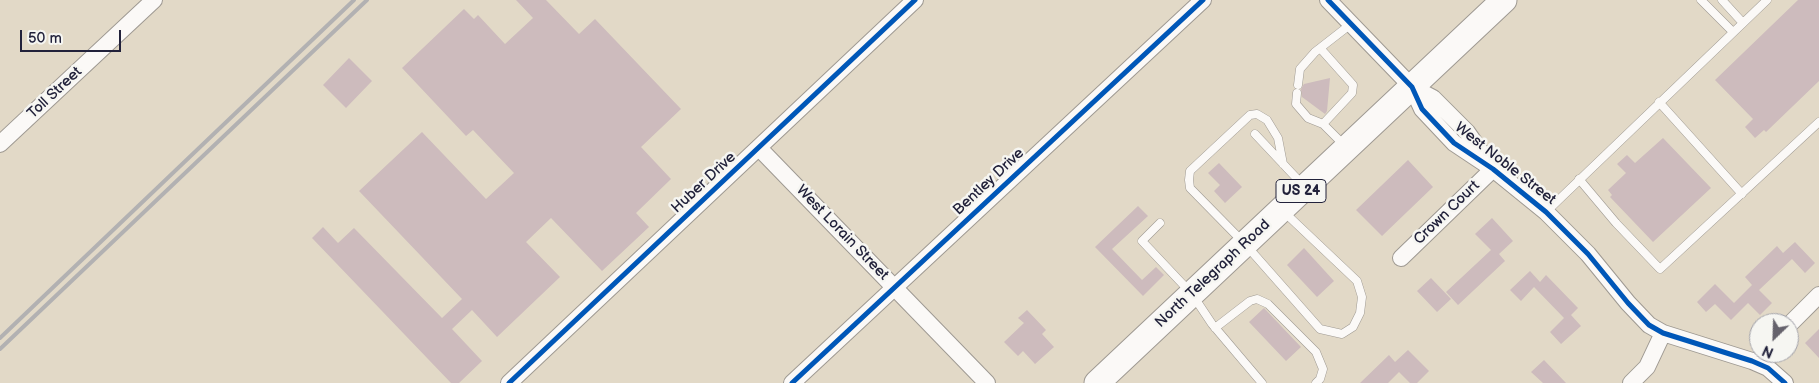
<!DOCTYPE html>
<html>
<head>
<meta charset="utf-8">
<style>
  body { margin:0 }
  #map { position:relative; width:1819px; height:383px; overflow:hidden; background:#e2d9c7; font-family:"Balsamiq Sans",sans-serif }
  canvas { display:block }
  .north { position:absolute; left:1749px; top:313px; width:50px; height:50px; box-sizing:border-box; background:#f6f6f2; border:1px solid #a1a1a9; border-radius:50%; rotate:204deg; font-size:14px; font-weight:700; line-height:20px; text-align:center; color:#22223b }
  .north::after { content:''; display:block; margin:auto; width:18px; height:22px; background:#65626c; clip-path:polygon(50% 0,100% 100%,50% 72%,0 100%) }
  .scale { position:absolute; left:20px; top:30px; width:101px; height:22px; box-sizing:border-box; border:2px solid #22223b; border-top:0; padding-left:6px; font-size:15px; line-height:18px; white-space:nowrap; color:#22223b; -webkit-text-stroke:4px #f6f6f2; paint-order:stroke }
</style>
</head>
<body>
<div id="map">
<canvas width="1819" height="383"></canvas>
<div class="north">N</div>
<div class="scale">50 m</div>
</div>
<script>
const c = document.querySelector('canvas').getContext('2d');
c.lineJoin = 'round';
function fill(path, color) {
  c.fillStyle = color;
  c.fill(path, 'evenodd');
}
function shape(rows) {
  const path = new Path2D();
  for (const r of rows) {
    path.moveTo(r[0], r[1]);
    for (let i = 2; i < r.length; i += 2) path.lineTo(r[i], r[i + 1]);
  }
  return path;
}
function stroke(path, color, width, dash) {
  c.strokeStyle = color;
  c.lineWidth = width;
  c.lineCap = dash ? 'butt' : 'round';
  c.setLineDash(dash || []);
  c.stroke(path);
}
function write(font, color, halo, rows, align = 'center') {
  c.font = font + ' "Balsamiq Sans",sans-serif';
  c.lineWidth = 5;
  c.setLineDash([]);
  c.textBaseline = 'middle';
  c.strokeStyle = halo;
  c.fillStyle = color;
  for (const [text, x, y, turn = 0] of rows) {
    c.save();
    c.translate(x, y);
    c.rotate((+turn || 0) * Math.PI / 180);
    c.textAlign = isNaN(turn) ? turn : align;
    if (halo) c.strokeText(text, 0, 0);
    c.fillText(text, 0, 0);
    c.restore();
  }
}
fill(shape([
  [516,0,546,0,579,34,595,19,681,109,641,147,671,179,636,213,649,227,602,271,551,218,526,242,560,277,497,337,472,310,452,329,482,361,459,383,451,383,312,238,323,227,338,243,354,228,442,318,462,299,359,191,422,132,486,199,514,173,473,130,466,136,402,68,464,9,474,19,478,15,505,44,533,18],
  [1798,0,1819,0,1819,81,1766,132,1764,130,1755,138,1745,127,1753,119,1715,80],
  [349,58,372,81,346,108,323,85],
  [1330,78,1327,111,1325,114,1302,97,1301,89,1304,84],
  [1663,138,1711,188,1653,242,1610,197,1612,195,1608,190,1626,173,1617,164,1627,155,1635,163],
  [1408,160,1433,187,1382,236,1356,210],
  [1219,163,1242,187,1225,203,1214,191,1220,185,1208,173],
  [1138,206,1148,216,1112,249,1142,280,1156,267,1164,275,1143,296,1095,247],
  [1492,218,1513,241,1499,254,1505,261,1458,305,1446,292,1491,250,1475,234],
  [1795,242,1815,263,1805,273,1792,259,1759,290,1772,303,1760,315,1748,303,1731,320,1715,304,1706,312,1697,302,1715,284,1734,303,1752,285,1745,277,1777,246,1783,253],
  [1304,248,1334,281,1317,297,1287,265],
  [1530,271,1540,282,1546,275,1578,308,1571,315,1581,326,1561,344,1550,332,1564,318,1534,287,1521,301,1510,290],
  [1431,278,1451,299,1437,312,1417,291],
  [1264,308,1301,347,1286,361,1249,322],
  [1027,310,1046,330,1042,334,1054,347,1035,364,1023,351,1018,356,1004,342,1024,323,1018,318],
  [1819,329,1819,358,1805,343],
  [1408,350,1429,371,1417,383,1410,383,1399,372,1388,383,1360,383,1389,355,1395,362],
  [1544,360,1566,383,1543,383,1531,372]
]), '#cdbbbd');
const lane = shape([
  [1701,0,1733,32],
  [1722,0,1743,23],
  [1320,48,1353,85,1352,93,1323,124],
  [1298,85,1300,69,1315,52,1351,24],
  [1297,93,1296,104,1308,118,1323,124,1345,146],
  [1659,102,1742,194],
  [1255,134,1302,184],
  [1579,179,1616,223,1660,269,1819,122],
  [1283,211,1357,281,1362,297,1360,313,1353,327,1342,334,1320,329,1245,244,1190,188,1189,180,1190,171,1250,115,1257,114,1267,120,1278,138,1283,164],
  [1546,212,1767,0],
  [1160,223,1142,241,1192,294,1212,324,1262,383],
  [1215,328,1250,301,1257,299,1268,304,1316,352,1323,369,1320,379,1316,383]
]);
const street = shape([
  [1328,0,1412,87,1422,109,1454,143,1493,169,1546,212,1588,254,1628,303,1649,325,1663,333,1752,361,1768,368,1785,383],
  [1412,87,1433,98,1467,132,1486,159],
  [0,144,154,0],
  [759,148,987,383],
  [1401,258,1493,169],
  [1789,325,1819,295],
  [509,383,915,0],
  [792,383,1203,0],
  [1631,383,1647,367,1663,333]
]);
const primary = shape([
  [1097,383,1504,0]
]);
stroke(lane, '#9e9992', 9);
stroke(street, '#9e9992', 18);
stroke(primary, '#9e9992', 27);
stroke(lane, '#fbf9f7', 8);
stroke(street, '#fbf9f7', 16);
stroke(primary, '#fbf9f7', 25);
stroke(shape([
  [0,338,354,0],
  [0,349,367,0]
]), '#b2b1b2', 4);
stroke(shape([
  [1328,0,1412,87,1422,109,1454,143,1493,169,1546,212,1588,254,1628,303,1649,325,1663,333,1752,361,1768,368,1785,383],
  [509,383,915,0],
  [792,383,1203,0]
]), '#0057b8', 5);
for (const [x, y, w] of [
  [1301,191,50]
]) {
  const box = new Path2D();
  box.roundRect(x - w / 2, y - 11.5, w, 23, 4);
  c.fillStyle = '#f6f6f2';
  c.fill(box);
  stroke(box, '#22223b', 1);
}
write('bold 14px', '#22223b', null, [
  ["US 24",1301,191]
]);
write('15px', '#22223b', '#f6f6f2', [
  ["Toll Street",55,93,-43],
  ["West Noble Street",1505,164,38],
  ["Bentley Drive",989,182,-43],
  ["Huber Drive",704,183,-43],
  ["Crown Court",1447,213,-44],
  ["West Lorain Street",842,233,46],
  ["North Telegraph Road",1213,274,-43]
]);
</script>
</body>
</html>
